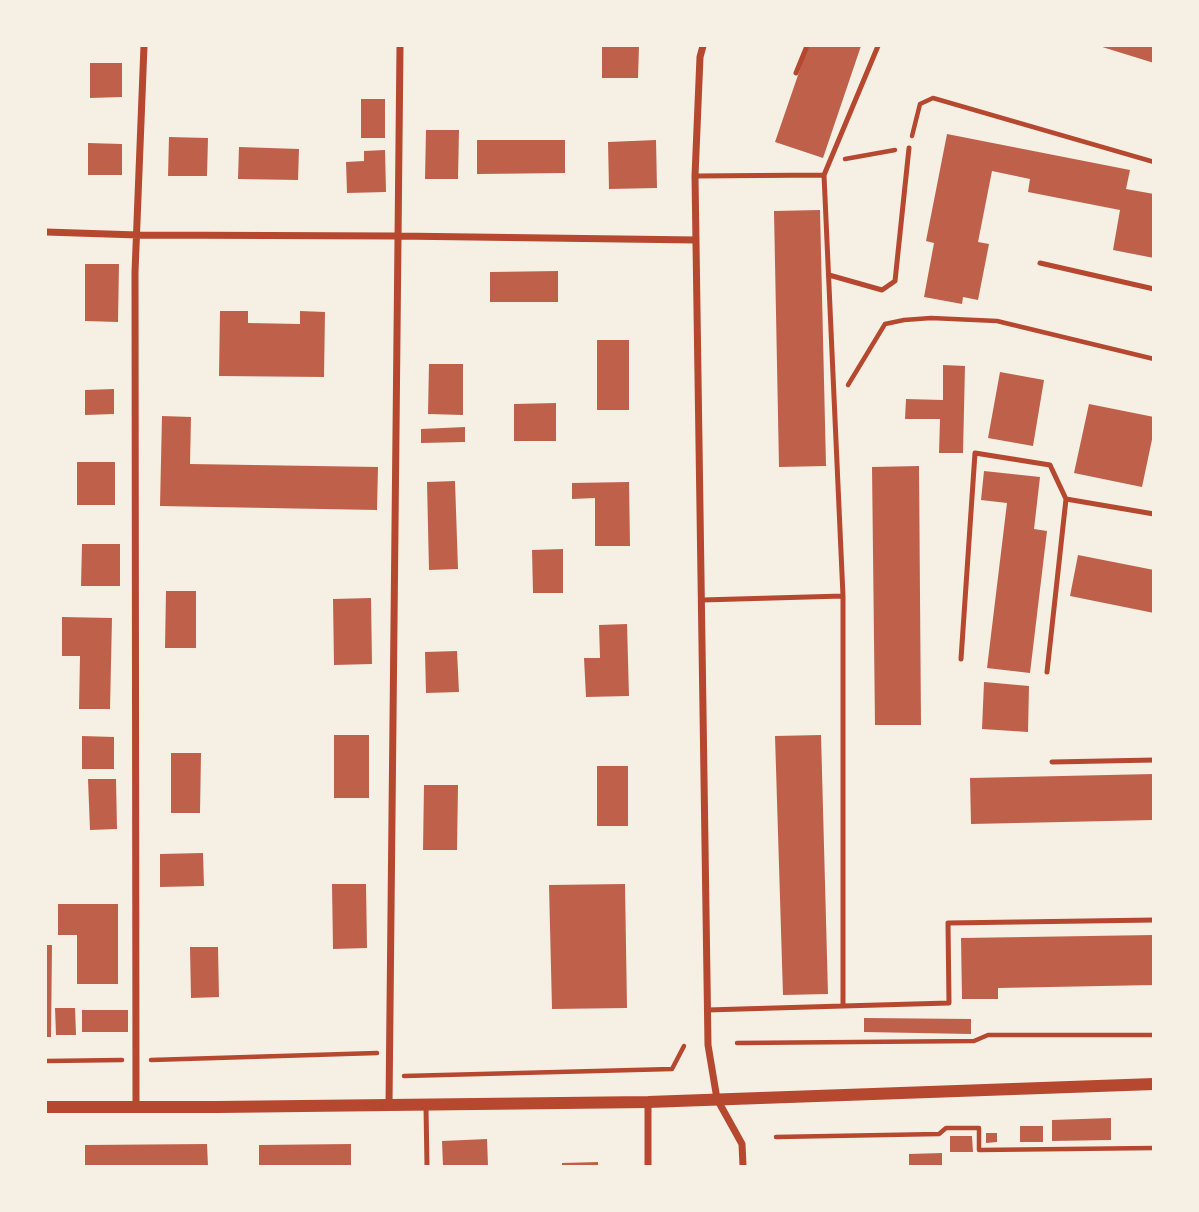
<!DOCTYPE html>
<html>
<head>
<meta charset="utf-8">
<style>
  body { margin:0 }
  #map { position:relative; width:1199px; height:1212px; overflow:hidden; background:#f6efe4; font-family:"Open Sans",sans-serif }
  canvas { display:block }
  .frame { position:absolute; inset:0; border:47px solid #f6efe4; pointer-events:none }
</style>
</head>
<body>
<div id="map">
<canvas width="1199" height="1212"></canvas>
<div class="frame"></div>
</div>
<script>
const c = document.querySelector('canvas').getContext('2d');
c.lineJoin = 'round';
function fill(path, color) {
  c.fillStyle = color;
  c.fill(path, 'evenodd');
}
function shape(rows) {
  const path = new Path2D();
  for (const r of rows) {
    path.moveTo(r[0], r[1]);
    for (let i = 2; i < r.length; i += 2) path.lineTo(r[i], r[i + 1]);
  }
  return path;
}
function stroke(path, color, width, dash) {
  c.strokeStyle = color;
  c.lineWidth = width;
  c.lineCap = dash ? 'butt' : 'round';
  c.setLineDash(dash || []);
  c.stroke(path);
}
fill(shape([
  [602,46,639,46,638,78,602,78],
  [808,46,861,46,823,158,775,142],
  [1099,46,1154,46,1154,63],
  [90,63,122,63,122,97,90,98],
  [361,99,385,99,385,138,361,138],
  [426,130,459,130,458,179,425,179],
  [947,134,1130,170,1126,189,1154,194,1154,258,1113,250,1120,210,1028,192,1030,179,992,171,978,242,989,244,978,300,963,297,962,304,924,297,934,243,926,241],
  [169,137,208,138,207,176,168,176],
  [477,140,565,140,565,173,477,174],
  [656,140,657,188,609,189,608,142],
  [88,143,122,144,122,175,88,175],
  [239,147,299,149,298,180,238,179],
  [385,150,386,192,347,193,346,162,364,161,364,151],
  [820,210,826,466,779,467,774,211],
  [85,264,119,264,118,322,85,321],
  [558,271,558,302,490,302,490,272],
  [220,311,248,311,248,323,300,324,300,311,325,312,324,377,219,376],
  [597,340,629,340,629,410,597,410],
  [429,364,463,364,463,415,428,414],
  [943,365,965,366,963,453,939,453,940,419,905,419,906,399,943,400],
  [1000,372,1044,380,1033,446,988,438],
  [114,389,114,414,85,415,85,390],
  [556,403,556,441,514,441,514,404],
  [1089,404,1154,417,1154,430,1142,487,1074,473],
  [162,416,191,417,190,464,378,467,377,510,160,506],
  [465,427,465,442,421,443,421,429],
  [77,462,115,462,115,505,77,505],
  [919,466,921,725,875,725,872,467],
  [984,471,1040,477,1034,529,1047,531,1030,673,987,668,1007,503,981,500],
  [455,481,458,569,429,570,427,482],
  [629,482,630,546,595,546,595,498,572,499,572,483],
  [82,544,120,544,120,586,81,586],
  [563,549,563,593,533,593,532,550],
  [1078,555,1154,570,1154,613,1070,596],
  [166,591,196,591,196,648,165,648],
  [371,598,372,664,334,665,333,599],
  [62,617,112,618,110,709,79,709,80,656,62,656],
  [627,624,629,696,586,697,584,658,600,658,599,625],
  [457,651,459,692,426,693,425,652],
  [984,682,1029,686,1028,732,982,729],
  [334,735,369,735,369,798,334,798],
  [821,735,828,994,783,995,775,736],
  [82,736,114,737,114,769,82,769],
  [171,753,201,753,200,813,171,813],
  [597,766,628,766,628,826,597,826],
  [1154,774,1154,820,971,824,970,778],
  [88,779,116,779,117,829,90,830],
  [424,785,458,785,457,850,423,850],
  [203,853,204,886,160,887,160,854],
  [332,884,366,884,367,948,333,949],
  [625,884,627,1008,552,1009,549,885],
  [58,904,118,904,118,984,77,984,77,935,58,935],
  [1154,935,1154,985,998,988,998,999,962,999,961,938],
  [46,945,52,945,51,1037,46,1037],
  [190,947,218,947,219,997,191,998],
  [55,1008,75,1008,76,1035,56,1035],
  [82,1010,128,1010,128,1032,82,1032],
  [864,1018,971,1019,971,1034,864,1032],
  [1111,1118,1111,1140,1052,1141,1052,1120],
  [1020,1126,1043,1126,1043,1142,1020,1142],
  [986,1133,997,1133,997,1142,986,1143],
  [950,1136,972,1136,973,1152,950,1152],
  [487,1139,488,1166,443,1166,442,1141],
  [207,1144,208,1166,85,1166,85,1145],
  [351,1144,351,1166,259,1166,259,1145],
  [942,1153,942,1166,909,1166,909,1154],
  [598,1162,598,1166,562,1166,562,1163]
]), '#bf614a');
stroke(shape([
  [912,136,920,104,933,98,1154,162],
  [845,159,895,150],
  [848,385,885,324,904,320,931,318,997,321,1154,359],
  [737,1043,974,1041,988,1035,1154,1035],
  [151,1060,377,1053],
  [46,1061,122,1060],
  [404,1076,672,1069,684,1046],
  [776,1137,939,1134,946,1128,979,1128,979,1150,1154,1148]
]), '#b5482f', 4.5);
stroke(shape([
  [796,73,807,46],
  [695,176,824,175],
  [1040,263,1154,289],
  [829,275,882,290,895,281,909,148],
  [702,600,843,596],
  [961,659,975,453,1050,465,1066,499],
  [1047,672,1066,499,1154,514],
  [1052,762,1154,760],
  [843,1006,949,1003,948,923,1154,920],
  [707,1010,843,1006,843,596,824,175,878,46],
  [426,1107,427,1166]
]), '#b5482f', 5);
stroke(shape([
  [703,46,700,57,695,176,708,1045,717,1099,742,1144,743,1166],
  [46,232,138,235,397,236,696,240],
  [648,1102,648,1166],
  [389,1104,400,46],
  [136,1108,135,272,144,46]
]), '#b5482f', 7);
stroke(shape([
  [46,1107,217,1107,648,1102,1154,1084]
]), '#b5482f', 12);
</script>
</body>
</html>
